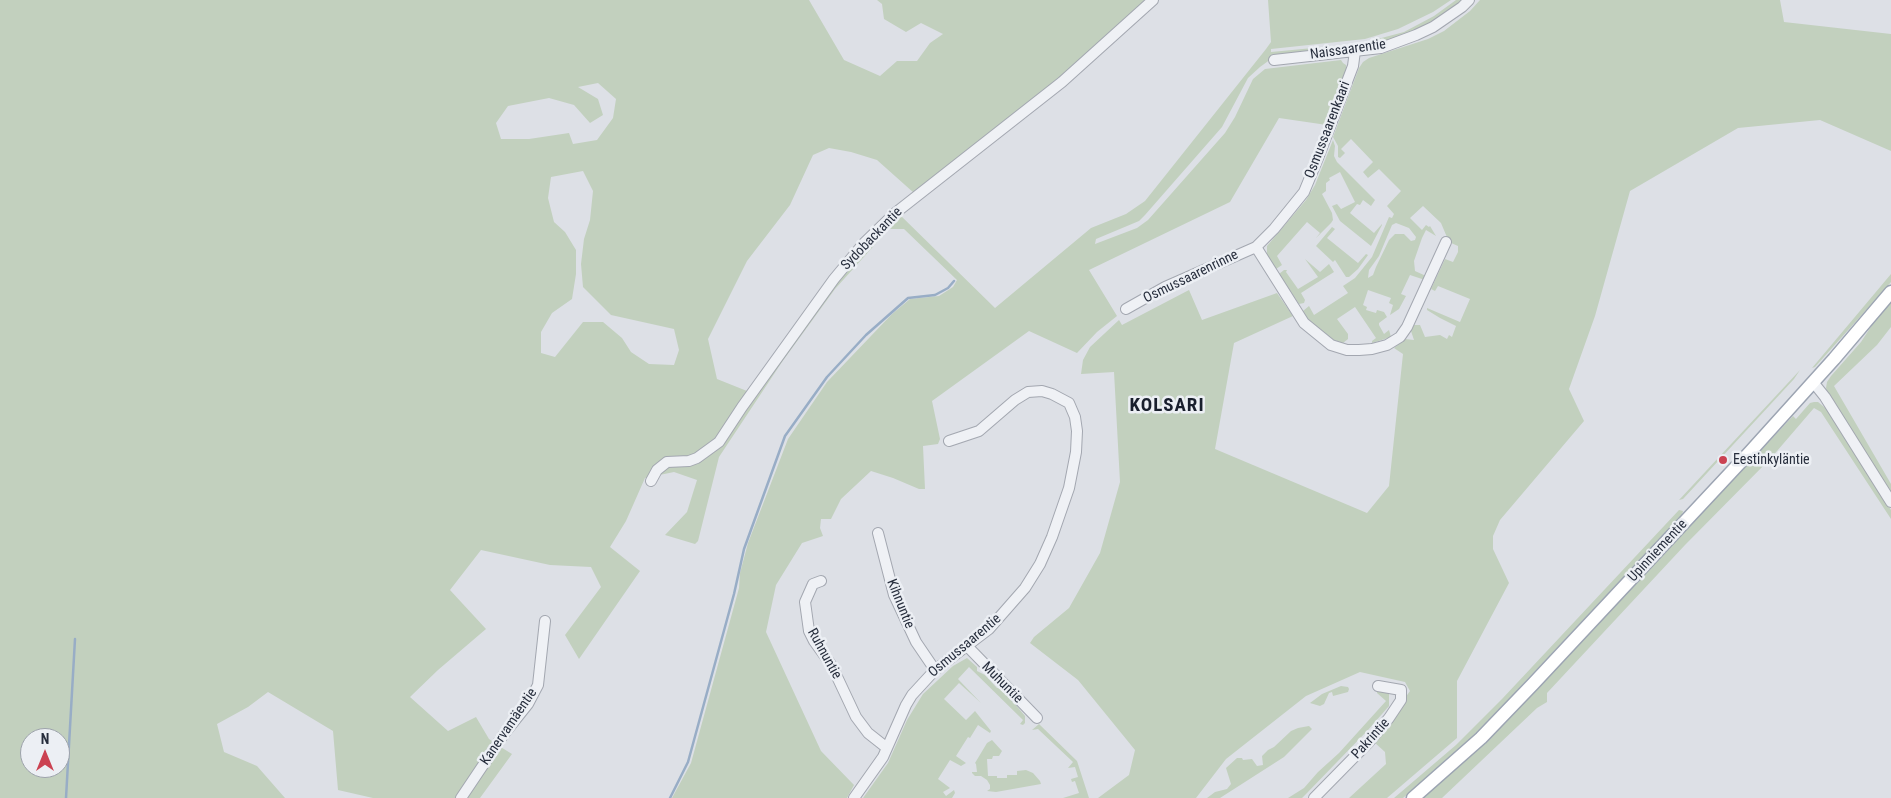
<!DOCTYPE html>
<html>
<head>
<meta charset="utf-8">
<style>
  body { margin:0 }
  #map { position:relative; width:1891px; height:798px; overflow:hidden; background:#dde0e6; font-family:"Roboto Condensed",sans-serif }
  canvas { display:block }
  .north { position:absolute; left:20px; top:728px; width:50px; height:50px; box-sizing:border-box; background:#eceff4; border:1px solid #9da2ab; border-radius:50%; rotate:0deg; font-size:14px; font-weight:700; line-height:20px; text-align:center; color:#272e3d }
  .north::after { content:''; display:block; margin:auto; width:18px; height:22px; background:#cb4252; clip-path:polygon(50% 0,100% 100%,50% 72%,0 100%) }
</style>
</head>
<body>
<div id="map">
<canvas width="1891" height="798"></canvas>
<div class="north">N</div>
</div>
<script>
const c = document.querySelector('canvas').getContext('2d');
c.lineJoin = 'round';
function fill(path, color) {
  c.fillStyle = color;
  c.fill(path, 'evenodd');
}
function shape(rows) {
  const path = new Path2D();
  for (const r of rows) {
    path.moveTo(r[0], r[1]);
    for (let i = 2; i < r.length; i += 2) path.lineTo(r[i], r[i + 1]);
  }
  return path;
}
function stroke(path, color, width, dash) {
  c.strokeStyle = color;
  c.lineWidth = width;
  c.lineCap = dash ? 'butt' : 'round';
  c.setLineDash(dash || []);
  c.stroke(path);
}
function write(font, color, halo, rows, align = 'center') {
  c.font = font + ' "Roboto Condensed",sans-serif';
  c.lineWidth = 5;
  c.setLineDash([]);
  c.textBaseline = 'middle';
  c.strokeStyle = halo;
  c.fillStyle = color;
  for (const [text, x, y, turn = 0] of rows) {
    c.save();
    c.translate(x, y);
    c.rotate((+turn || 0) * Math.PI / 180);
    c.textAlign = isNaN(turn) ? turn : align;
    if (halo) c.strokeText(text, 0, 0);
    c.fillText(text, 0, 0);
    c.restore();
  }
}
fill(shape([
  [0,0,809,0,844,60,880,76,897,61,917,61,930,43,943,34,921,23,906,32,884,19,882,4,877,0,1148,0,1054,84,914,193,877,160,851,152,829,148,813,155,790,205,747,261,708,339,717,379,747,391,854,257,898,213,995,308,1091,228,1126,214,1145,201,1266,49,1271,42,1268,0,1451,0,1433,12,1398,29,1365,39,1271,49,1271,52,1345,45,1345,49,1271,59,1260,67,1248,78,1222,127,1145,215,1139,221,1096,239,1095,244,1137,228,1148,220,1225,133,1235,117,1253,79,1265,69,1341,60,1343,63,1346,65,1346,72,1327,125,1279,118,1230,202,1089,270,1117,316,1097,332,1077,353,1029,331,932,401,940,439,938,444,923,446,925,489,919,489,893,478,871,471,841,499,831,519,821,519,820,528,823,536,802,543,776,585,766,632,821,751,854,785,847,798,672,798,691,763,739,588,740,573,748,543,788,439,827,382,892,314,910,299,939,296,953,287,957,280,904,229,889,229,835,289,782,362,719,457,698,541,695,544,665,535,687,512,697,480,674,472,645,478,626,521,610,547,640,571,579,659,565,635,601,587,591,567,550,565,481,550,450,590,486,629,438,670,410,697,448,731,476,717,489,739,495,743,456,798,373,798,338,790,333,731,268,692,248,707,217,724,224,752,257,766,285,798,0,798],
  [598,83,616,99,613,118,597,140,573,144,569,133,529,139,501,139,496,123,508,106,549,98,574,105,590,123,603,115,598,99,578,87],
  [583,171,593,191,590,220,584,239,581,264,583,287,611,315,674,329,679,350,674,365,649,364,631,352,622,338,603,322,583,322,555,357,541,353,541,332,552,313,572,299,576,274,576,250,565,232,554,222,548,198,551,177],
  [30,738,60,738,60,768,30,768],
  [1456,0,1463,0,1436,20,1390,41,1374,44,1374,40,1404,32,1434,16],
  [1480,0,1780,0,1784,22,1891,34,1891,151,1820,120,1738,128,1630,191,1595,316,1569,389,1584,421,1500,520,1493,536,1493,549,1509,583,1457,681,1457,738,1387,798,1349,798,1386,764,1385,752,1374,742,1410,691,1405,682,1360,672,1306,696,1226,759,1196,798,1098,798,1129,775,1135,750,1078,680,1030,643,1034,637,1069,608,1100,553,1120,482,1114,372,1081,374,1083,360,1090,347,1119,320,1122,325,1189,290,1202,320,1277,293,1293,316,1234,343,1215,449,1367,513,1389,486,1403,354,1394,348,1405,339,1414,340,1411,331,1414,325,1420,325,1425,337,1440,335,1447,339,1449,335,1452,337,1456,326,1440,318,1427,310,1427,308,1460,322,1470,299,1438,286,1435,291,1431,289,1445,259,1453,262,1458,252,1458,246,1449,242,1441,223,1423,206,1410,218,1422,230,1426,225,1429,227,1430,226,1436,236,1426,230,1422,238,1414,261,1415,271,1426,276,1425,280,1410,275,1401,294,1406,296,1399,309,1390,315,1393,305,1389,303,1391,298,1368,290,1363,305,1367,307,1366,310,1376,313,1377,310,1384,312,1387,317,1379,323,1379,325,1384,334,1389,330,1391,337,1372,343,1372,341,1376,338,1355,307,1337,319,1348,334,1348,339,1343,343,1323,336,1311,324,1303,312,1303,311,1309,306,1314,315,1348,293,1343,286,1355,278,1372,257,1389,217,1392,218,1394,214,1387,206,1401,191,1379,169,1368,178,1363,172,1373,162,1351,139,1341,149,1345,153,1340,158,1338,157,1338,146,1333,137,1359,68,1363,62,1369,58,1428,39,1444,31,1470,11],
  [1396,223,1409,228,1416,237,1415,240,1411,241,1404,234,1395,234,1389,240,1376,267,1373,275,1368,278,1369,270,1379,256,1392,225],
  [1333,140,1335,146,1334,156,1337,162,1375,200,1371,206,1363,200,1360,205,1357,204,1350,213,1374,233,1382,224,1382,225,1371,246,1340,221,1332,206,1337,204,1341,209,1355,202,1340,172,1329,178,1330,180,1326,183,1326,191,1322,194,1332,213,1333,220,1331,223,1316,238,1320,233,1307,222,1277,256,1282,265,1276,269,1267,256,1267,246,1306,200,1315,185],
  [1332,227,1335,229,1327,238,1358,263,1366,254,1368,255,1358,269,1349,277,1346,277,1335,260,1333,262,1316,246],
  [1305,259,1320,272,1329,264,1334,272,1301,293,1305,300,1304,303,1299,304,1279,274,1284,270,1287,270,1286,272,1298,289,1318,277],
  [1891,274,1891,282,1885,289,1815,367,1812,368],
  [1891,301,1891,327,1877,345,1834,386,1891,484,1891,494,1829,397,1826,388,1827,382,1831,376,1861,342,1874,322],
  [1800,370,1794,379,1683,499,1679,500],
  [1814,402,1818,402,1828,410,1891,510,1891,519,1821,412,1814,408,1771,458,1685,545,1547,693,1547,702,1537,708,1442,798,1423,798,1482,746,1534,692,1793,416,1796,419,1810,403],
  [1679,510,1683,511,1682,515,1506,702,1460,749,1426,779,1403,798,1394,798,1456,745,1502,699],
  [967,658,977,667,977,671,985,675,997,688,999,688,1015,704,1025,716,1025,723,1023,725,1020,724,1023,720,969,667,958,679,981,703,959,683,944,699,966,720,975,711,991,731,990,733,978,725,970,738,968,737,956,756,966,763,961,766,950,760,938,779,950,788,943,792,946,796,954,790,955,793,952,798,863,798,888,763,907,720,923,694,953,666],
  [1341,686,1348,687,1349,689,1348,692,1333,696,1332,692,1329,693,1324,704,1320,706,1310,703,1322,694],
  [1377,691,1389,692,1389,706,1368,730,1307,793,1302,798,1288,798,1304,788,1318,772,1339,753,1386,701,1377,693],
  [1039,724,1077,761,1089,798,1063,798,1079,793,1075,781,1072,782,1071,779,1078,777,1075,767,1068,768,1073,762,1038,729,1032,730],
  [1309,726,1312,729,1284,757,1220,798,1207,798,1215,792,1227,789,1231,784,1226,768,1237,758,1242,758,1243,760,1252,759,1257,766,1263,765,1262,756,1268,750,1274,747,1291,731,1298,728],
  [992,740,1002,751,999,756,993,756,992,759,987,759,988,776,997,776,997,778,1007,778,1007,775,1017,775,1017,771,1026,770,1033,773,1040,781,1041,784,996,792,987,791,990,789,990,785,987,780,981,776,975,776,972,773,972,772,977,772,976,764,975,763,987,743],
  [499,746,512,754,480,798,464,798]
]), '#c2d0be');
stroke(shape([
  [66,798,75,639],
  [670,798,688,762,734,594,744,549,785,436,827,377,866,335,908,298,935,295,948,288,954,281]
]), '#98adc6', 2.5);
const minor = shape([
  [1355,51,1353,66,1318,158,1304,192,1274,229,1256,247,1304,323,1331,345,1347,350,1359,350,1372,349,1387,345,1400,337,1407,327,1446,242],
  [1274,60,1381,48,1416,35,1433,27,1462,7,1469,0],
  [1126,309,1165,287,1256,247],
  [1813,382,1825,397,1891,502],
  [651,481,657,470,667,462,689,461,697,458,719,442,742,407,834,279,864,243,894,214,1062,82,1153,0],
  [878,533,894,595,916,642,935,670],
  [821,581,813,584,805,602,809,631,814,641,832,666,856,717,868,733,887,748],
  [968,647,1037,718],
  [461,798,504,734,528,704,538,685,545,621],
  [854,798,883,757,906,705,912,695,935,670,989,629,1025,588,1040,564,1052,537,1069,488,1076,452,1077,431,1075,417,1069,403,1052,394,1042,391,1028,392,1015,400,979,431,949,441],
  [1314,798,1369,742,1389,718,1401,700,1401,690,1378,686]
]);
const major = shape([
  [1413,798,1481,738,1533,684,1750,452,1834,359,1891,292]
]);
stroke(minor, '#a3a7b0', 12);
stroke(major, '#9ca4b2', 15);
stroke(minor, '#eff1f5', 10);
stroke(major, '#fff', 12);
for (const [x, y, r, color] of [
  [1723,460,5,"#cb4252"]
]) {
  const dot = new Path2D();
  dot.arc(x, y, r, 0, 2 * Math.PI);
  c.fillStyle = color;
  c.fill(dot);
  stroke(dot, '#eceff4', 2);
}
write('14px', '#272e3d', '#eceff4', [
  ["Naissaarentie",1348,50,-8],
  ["Osmussaarenkaari",1328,130,-69],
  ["Sydobackantie",872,239,-46],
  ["Osmussaarenrinne",1191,277,-26],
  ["Upinniementie",1658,551,-47],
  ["Kihnuntie",900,604,68],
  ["Osmussaarentie",965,646,-40],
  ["Ruhnuntie",824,654,61],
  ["Muhuntie",1002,683,45],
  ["Kanervamäentie",509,727,-56],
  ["Pakrintie",1371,739,-48]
]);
write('14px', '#272e3d', '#eceff4', [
  ["Eestinkyläntie",1733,460]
], 'left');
c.letterSpacing = '1px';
write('bold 19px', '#191f2d', '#eceff4', [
  ["KOLSARI",1167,406]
]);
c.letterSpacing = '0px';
</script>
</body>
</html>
